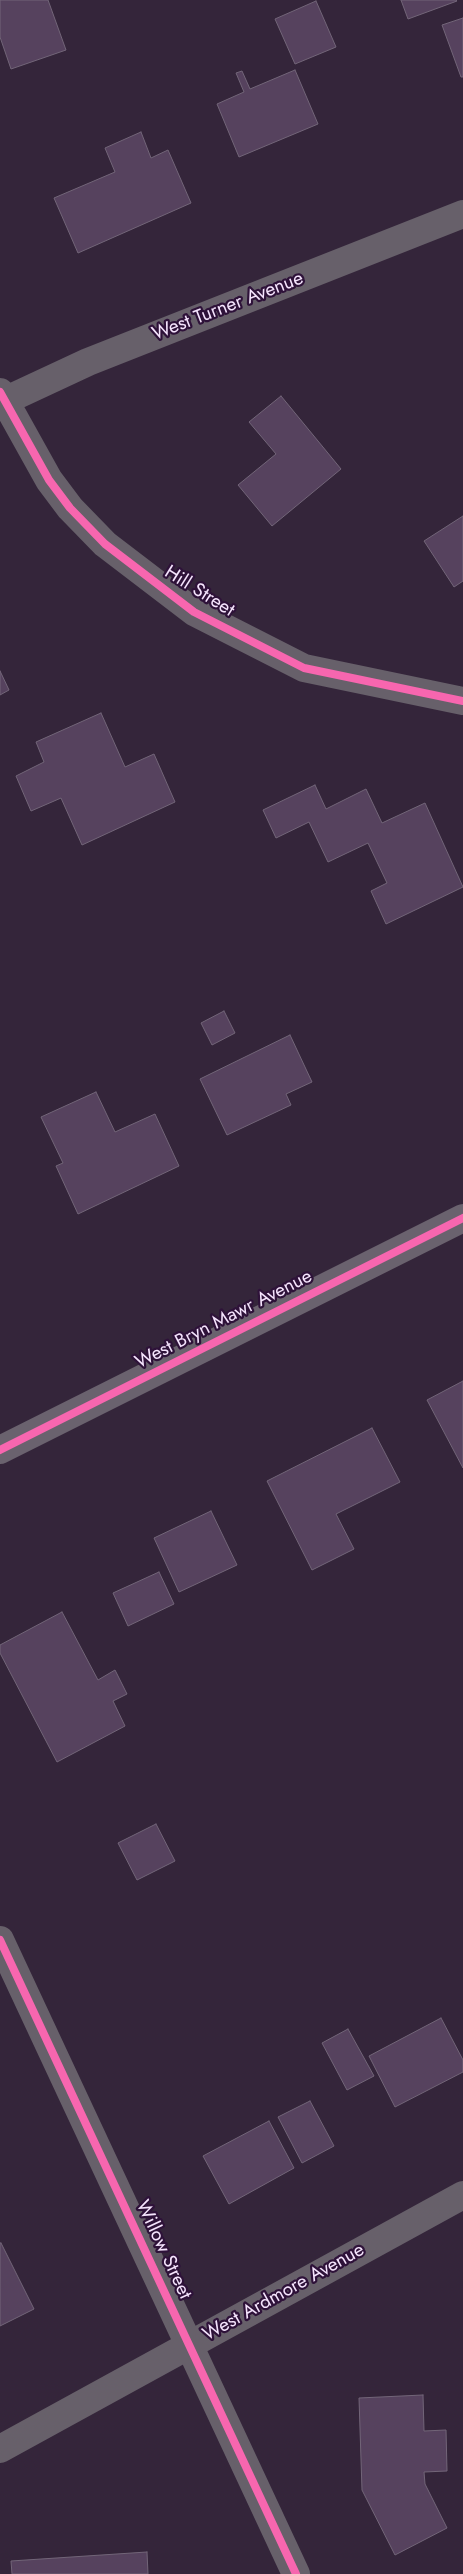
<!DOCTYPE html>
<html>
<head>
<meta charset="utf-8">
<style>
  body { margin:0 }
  canvas { display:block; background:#34253a }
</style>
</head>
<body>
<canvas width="463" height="2574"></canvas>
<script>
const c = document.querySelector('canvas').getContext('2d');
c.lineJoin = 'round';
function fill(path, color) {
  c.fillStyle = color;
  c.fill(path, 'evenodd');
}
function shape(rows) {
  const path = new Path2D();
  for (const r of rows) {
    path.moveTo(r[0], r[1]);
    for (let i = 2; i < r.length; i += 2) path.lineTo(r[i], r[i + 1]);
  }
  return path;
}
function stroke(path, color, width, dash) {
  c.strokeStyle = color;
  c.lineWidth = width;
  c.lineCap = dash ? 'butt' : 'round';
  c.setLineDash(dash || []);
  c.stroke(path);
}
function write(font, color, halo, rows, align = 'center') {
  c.font = font + ' Jost,sans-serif';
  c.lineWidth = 4.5;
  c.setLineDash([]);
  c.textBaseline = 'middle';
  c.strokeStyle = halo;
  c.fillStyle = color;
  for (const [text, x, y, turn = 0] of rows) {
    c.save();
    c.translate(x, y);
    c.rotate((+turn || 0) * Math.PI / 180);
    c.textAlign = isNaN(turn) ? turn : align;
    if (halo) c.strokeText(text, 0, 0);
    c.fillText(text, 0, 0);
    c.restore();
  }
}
const building = shape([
  [0,0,48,0,66,50,11,69,0,37,0,0],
  [401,0,456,0,457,1,408,19,401,0],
  [316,1,336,47,295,64,275,19,316,1],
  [463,18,463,77,461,77,442,25,463,18],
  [295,70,318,124,239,157,217,104,244,92,236,73,242,71,250,89,295,70],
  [141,132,151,158,168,150,191,203,78,253,54,198,115,172,105,148,141,132],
  [281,396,341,469,272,526,238,485,276,454,249,422,281,396],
  [463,516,463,581,454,587,424,541,463,516],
  [0,671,9,690,0,695,0,671],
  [101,713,125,767,154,754,175,802,82,845,61,798,31,811,16,776,44,762,36,742,101,713],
  [315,785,326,809,366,789,382,823,425,803,463,887,386,924,371,891,387,883,368,843,328,862,309,822,276,838,263,810,315,785],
  [224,1011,235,1033,212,1045,201,1023,224,1011],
  [290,1035,312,1082,286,1094,291,1105,227,1135,200,1079,290,1035],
  [96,1092,115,1132,155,1114,179,1166,78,1214,56,1166,63,1163,41,1117,96,1092],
  [463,1381,463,1468,427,1400,463,1381],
  [372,1428,400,1482,336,1514,354,1549,312,1570,267,1481,372,1428],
  [211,1511,237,1565,179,1592,154,1538,211,1511],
  [159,1572,174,1604,128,1626,113,1593,159,1572],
  [62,1612,98,1680,115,1670,127,1694,113,1701,125,1726,57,1762,0,1653,0,1645,62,1612],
  [156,1824,175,1861,137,1880,118,1843,156,1824],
  [441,2018,463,2060,463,2072,395,2107,369,2056,441,2018],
  [348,2029,374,2076,347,2090,322,2043,348,2029],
  [310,2101,334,2146,302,2163,278,2117,310,2101],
  [269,2121,294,2168,229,2204,203,2156,269,2121],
  [1,2243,34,2309,0,2326,0,2243,1,2243],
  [423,2395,424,2431,446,2430,447,2471,424,2472,425,2484,447,2528,395,2555,362,2490,359,2398,423,2395],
  [147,2552,148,2574,12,2574,11,2561,147,2552]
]);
fill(building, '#56425e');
stroke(building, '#726578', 1);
stroke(shape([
  [0,392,49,480,70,508,105,544,194,612,304,668,463,701],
  [0,403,88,362,463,214],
  [0,1940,296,2574],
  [0,2449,463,2195]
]), '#67606a', 28);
stroke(shape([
  [0,1450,463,1218]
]), '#6a626e', 28);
stroke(shape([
  [0,392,49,480,70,508,105,544,194,612,304,668,463,701],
  [0,1450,463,1218],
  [0,1940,296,2574]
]), '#f766af', 8);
write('19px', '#f5e4fd', '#2e1239', [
  ["West Turner Avenue",228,307,-21],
  ["Hill Street",199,592,32],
  ["West Bryn Mawr Avenue",224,1320,-27],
  ["Willow Street",163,2250,65],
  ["West Ardmore Avenue",284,2293,-29]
]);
</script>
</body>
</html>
